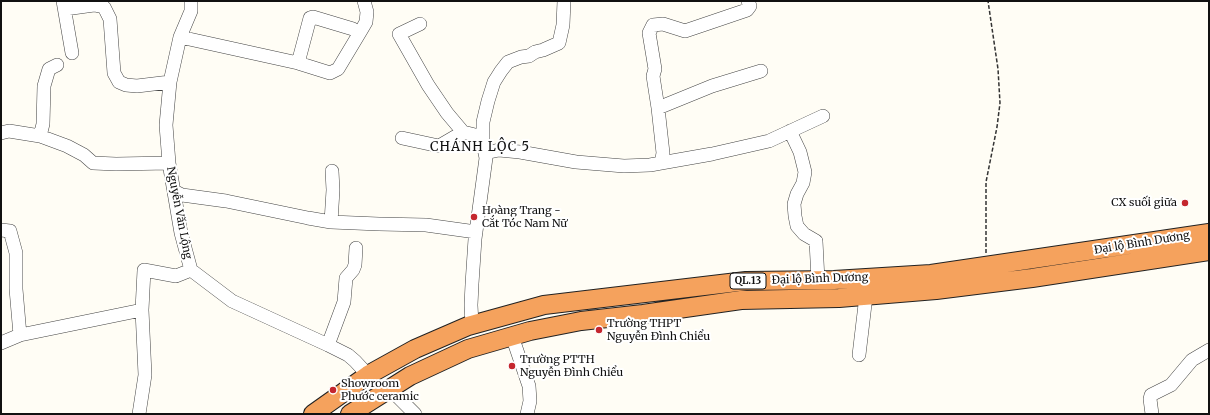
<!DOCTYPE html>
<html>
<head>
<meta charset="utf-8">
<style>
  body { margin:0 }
  #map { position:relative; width:1210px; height:415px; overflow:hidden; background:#fffdf5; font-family:Merriweather,serif }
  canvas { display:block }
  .frame { position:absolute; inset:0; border:2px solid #111; pointer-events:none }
</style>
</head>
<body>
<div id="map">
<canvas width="1210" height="415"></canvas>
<div class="frame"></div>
</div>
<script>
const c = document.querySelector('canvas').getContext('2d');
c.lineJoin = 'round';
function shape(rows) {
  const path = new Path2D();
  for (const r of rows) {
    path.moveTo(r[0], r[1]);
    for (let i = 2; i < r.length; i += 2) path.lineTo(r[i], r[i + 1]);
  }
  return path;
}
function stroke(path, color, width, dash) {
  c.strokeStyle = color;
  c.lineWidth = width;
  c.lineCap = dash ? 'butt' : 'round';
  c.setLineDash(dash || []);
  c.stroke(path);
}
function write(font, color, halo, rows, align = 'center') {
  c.font = font + ' Merriweather,serif';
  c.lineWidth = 4;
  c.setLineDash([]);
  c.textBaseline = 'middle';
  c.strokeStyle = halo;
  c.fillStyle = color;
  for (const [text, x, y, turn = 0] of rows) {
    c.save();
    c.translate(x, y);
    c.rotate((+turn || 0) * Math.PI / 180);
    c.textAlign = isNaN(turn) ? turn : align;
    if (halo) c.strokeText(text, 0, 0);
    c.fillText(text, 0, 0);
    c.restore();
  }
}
const minor = shape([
  [63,1,72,53],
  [191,1,191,11,180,37,170,82,166,125,169,163,181,233,191,270,232,301,328,345,348,355,355,361,368,375],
  [65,9,94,5,104,7,110,19,114,73,119,82,126,85,137,86,170,82],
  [420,24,399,34,428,85,447,113,463,132,483,137],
  [180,37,298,63,330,73,338,69,362,29,366,22,367,12,364,1],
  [298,63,310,18,313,17,353,29],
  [658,108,653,76,655,69,649,33,653,25,663,24,685,31,747,10,750,6,748,1],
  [790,131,800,152,805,172,803,183,797,194,794,204,795,216,797,226,804,234,816,241,818,280],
  [1,133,9,131,40,136,67,146,84,155,93,163,116,164,169,163],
  [40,136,43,124,44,86,49,69,57,65],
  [402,138,439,146,463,132],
  [485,153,499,150,520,152,576,162,624,166,650,165,661,163,663,153,658,108,712,86,761,71],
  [661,163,712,154,769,141,823,116],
  [174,191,182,195,226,201,308,218,331,222,379,224,426,225,476,232],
  [331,222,333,190,332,171],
  [1,230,10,231,16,253,16,289,20,335],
  [472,325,471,305,472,284,475,239,486,158,483,144,483,122,488,101,494,82,501,71,508,62,521,57,529,56,535,52,543,50,559,43,563,25,564,1],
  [512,336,529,386,530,401,527,414],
  [1,343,20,335,142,310],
  [328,345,344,302,346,278,353,270,355,265,356,248],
  [859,355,866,296],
  [390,389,415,414],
  [139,414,145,375,142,310,144,270,176,276,191,270],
  [1152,414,1150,399,1151,395,1171,385,1192,360,1209,350]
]);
const highway = shape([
  [313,414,368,375,415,349,468,326,544,305,746,281,834,280,931,274,1209,233],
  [350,414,410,376,468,349,530,331,581,321,643,314,741,300,839,298,936,290,1032,278,1209,251]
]);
stroke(minor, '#444', 14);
stroke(highway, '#222', 20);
stroke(shape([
  [986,253,986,182,997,127,1000,103,998,69,988,1]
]), '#333', 1.5, [4, 2]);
stroke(minor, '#fff', 13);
stroke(highway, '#f5a25d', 18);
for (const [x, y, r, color] of [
  [1185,203,4,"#c4262e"],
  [474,217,4,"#c4262e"],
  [599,330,4,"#c4262e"],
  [512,366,4,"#c4262e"],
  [333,390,4,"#c4262e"]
]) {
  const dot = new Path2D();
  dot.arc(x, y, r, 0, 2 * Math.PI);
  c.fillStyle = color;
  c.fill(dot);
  stroke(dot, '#fff', 1.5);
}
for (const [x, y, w] of [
  [748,281,36]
]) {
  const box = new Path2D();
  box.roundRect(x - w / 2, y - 8, w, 16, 3);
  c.fillStyle = '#fff';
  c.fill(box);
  stroke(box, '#111', 1);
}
write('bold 10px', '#111', null, [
  ["QL.13",748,281]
]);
write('11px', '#111', '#fff', [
  ["CX suối giữa",1177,203,"right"],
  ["Hoàng Trang -",482,211],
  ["Cắt Tóc Nam Nữ",482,224],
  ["Trường THPT",607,324],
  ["Nguyễn Đình Chiểu",607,337],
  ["Trường PTTH",520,360],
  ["Nguyễn Đình Chiểu",520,373],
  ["Showroom",341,384],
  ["Phước ceramic",341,397]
], 'left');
write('11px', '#111', '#fff', [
  ["Nguyễn Văn Lộng",179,213,79],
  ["Đại lộ Bình Dương",1142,243,-9],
  ["Đại lộ Bình Dương",820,279,-2]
]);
c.letterSpacing = '1px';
write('13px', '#111', '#fff', [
  ["CHÁNH LỘC 5",480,147]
]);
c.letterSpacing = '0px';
</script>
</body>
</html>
